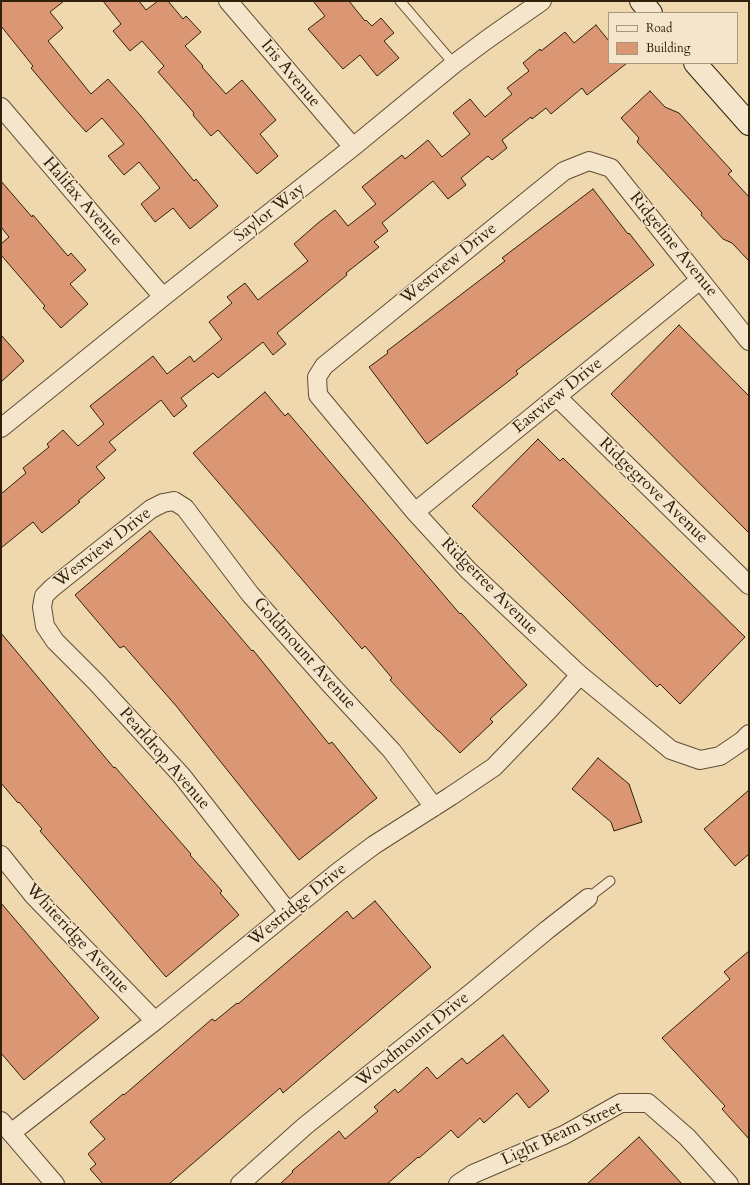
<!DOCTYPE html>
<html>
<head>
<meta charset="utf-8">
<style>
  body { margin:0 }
  #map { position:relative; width:750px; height:1185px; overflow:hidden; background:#efd7ae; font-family:Cardo,serif }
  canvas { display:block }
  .frame { position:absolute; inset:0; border:2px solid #31210b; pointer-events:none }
  .legend { position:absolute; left:608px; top:12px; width:130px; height:52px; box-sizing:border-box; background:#f5e5ca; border:1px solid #a7977e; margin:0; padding:5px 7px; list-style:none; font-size:12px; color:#31210b }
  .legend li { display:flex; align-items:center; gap:8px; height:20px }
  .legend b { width:20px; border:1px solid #a7977e }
</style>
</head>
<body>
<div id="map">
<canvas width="750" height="1185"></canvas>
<div class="frame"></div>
<ul class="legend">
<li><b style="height:5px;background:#f5e5ca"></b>Road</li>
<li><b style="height:11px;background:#db9674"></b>Building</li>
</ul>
</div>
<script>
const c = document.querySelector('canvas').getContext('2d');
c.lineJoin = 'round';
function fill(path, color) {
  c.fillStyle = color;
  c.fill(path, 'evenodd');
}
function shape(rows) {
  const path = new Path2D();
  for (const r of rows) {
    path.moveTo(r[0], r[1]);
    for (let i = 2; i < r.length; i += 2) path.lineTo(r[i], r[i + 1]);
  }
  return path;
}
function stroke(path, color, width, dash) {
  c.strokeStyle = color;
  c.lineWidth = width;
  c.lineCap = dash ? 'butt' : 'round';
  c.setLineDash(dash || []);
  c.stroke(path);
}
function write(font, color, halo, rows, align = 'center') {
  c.font = font + ' Cardo,serif';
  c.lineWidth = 3;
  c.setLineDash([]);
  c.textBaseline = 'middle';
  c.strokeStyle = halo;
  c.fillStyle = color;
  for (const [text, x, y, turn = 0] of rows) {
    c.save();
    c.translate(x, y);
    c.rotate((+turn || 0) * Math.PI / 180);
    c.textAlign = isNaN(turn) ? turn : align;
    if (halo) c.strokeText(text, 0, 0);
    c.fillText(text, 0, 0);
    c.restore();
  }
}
const building = shape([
  [1,1,64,1,50,12,63,28,48,41,91,94,108,79,140,115,194,181,196,179,218,206,190,229,173,208,155,222,141,204,160,188,139,162,124,175,108,156,124,144,102,118,86,132,63,106,31,68,33,66,1,26,1,1],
  [103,1,139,1,146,10,158,1,168,1,183,19,186,16,201,32,185,46,203,66,202,67,226,94,242,80,276,120,260,134,278,156,257,174,218,130,211,136,193,115,194,113,158,72,164,66,142,41,130,51,113,31,121,24,103,1],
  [313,1,349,1,365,21,366,20,372,26,381,18,394,33,384,41,399,58,377,76,360,55,343,69,308,29,325,16,313,1],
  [596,25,609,41,609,63,627,63,587,95,582,88,551,114,546,108,532,119,531,117,502,140,507,148,492,160,488,156,461,178,466,185,448,199,433,181,382,223,388,231,374,242,379,247,346,273,347,275,277,333,286,344,273,355,263,342,218,378,213,373,181,398,187,406,174,417,161,400,109,442,116,450,96,467,105,478,78,501,80,502,42,533,33,522,1,548,1,494,26,473,23,468,49,447,47,444,63,430,78,446,104,424,90,406,153,356,167,374,190,356,194,362,222,339,209,322,232,303,227,297,245,283,258,300,308,261,294,244,318,223,335,210,348,226,376,204,362,187,402,155,405,159,428,140,442,157,470,134,453,113,470,99,485,117,512,94,507,88,529,71,523,63,540,49,541,51,565,32,574,43,596,25],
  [650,91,665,107,679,113,732,171,728,174,749,197,749,261,732,243,723,239,701,215,702,213,637,142,639,138,621,118,650,91],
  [1,181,32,217,33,215,68,256,71,253,86,270,70,284,88,304,61,328,43,308,45,306,1,255,1,244,9,237,1,227,1,181],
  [593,189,628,234,629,233,654,265,516,371,518,374,427,444,369,367,388,353,387,351,505,261,502,258,593,189],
  [679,325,749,396,749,533,611,394,679,325],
  [1,335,24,361,1,382,1,335],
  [265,392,285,416,288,413,460,614,461,613,527,685,490,719,493,722,460,753,439,731,438,731,390,680,392,678,365,646,362,649,193,453,265,392],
  [538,439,560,461,563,458,745,637,680,704,660,684,657,687,472,506,538,439],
  [150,531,252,651,253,650,329,744,332,742,377,798,299,860,177,707,124,646,120,648,75,595,150,531],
  [1,633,114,768,115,767,191,854,190,855,222,891,220,893,239,915,166,977,40,831,42,829,19,802,18,803,1,783,1,633],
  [598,758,629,784,642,822,614,831,611,822,572,789,598,758],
  [749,790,749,854,735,866,704,829,749,790],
  [375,901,431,967,283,1093,280,1088,169,1184,103,1184,90,1169,96,1164,88,1154,105,1139,90,1122,123,1094,124,1095,212,1019,215,1021,237,1003,238,1004,347,911,353,919,375,901],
  [1,903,99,1018,24,1080,1,1053,1,903],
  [749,951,749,1139,722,1109,725,1106,662,1038,730,979,724,972,749,951],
  [503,1035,549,1091,529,1108,517,1093,484,1123,480,1118,458,1138,451,1130,419,1158,418,1157,387,1184,280,1184,293,1172,292,1171,339,1131,345,1139,378,1111,374,1107,395,1089,398,1093,427,1067,437,1079,462,1058,467,1064,503,1035],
  [639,1137,682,1184,587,1184,639,1137]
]);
fill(building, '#db9674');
stroke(building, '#31210b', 1);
const lane = shape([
  [400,1,454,64],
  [588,898,610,881]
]);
const street = shape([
  [228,1,353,147],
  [1,107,163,297],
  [749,341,611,168,589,161,564,171,324,366,317,377,318,395,415,512,468,570,580,675,671,750,700,760,720,756,742,741,749,734],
  [557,397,749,585],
  [1,428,163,297,353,147,454,64,489,38,542,1],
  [415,512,700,280],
  [1,855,33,895,155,1021],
  [288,912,182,776,96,682,55,641,45,626,42,607,44,596,52,588,151,509,163,503,174,501,185,508,250,594,330,684,392,751,434,807],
  [1,1121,55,1184],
  [11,1133,155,1021,338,872,374,845,451,796,494,767,548,711,580,675],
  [240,1184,305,1126,471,993,547,930,588,898],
  [458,1184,473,1174,564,1135,621,1103,648,1103,687,1137,729,1184]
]);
const secondary = shape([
  [641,1,651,13],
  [695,63,749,124]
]);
stroke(lane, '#604e34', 11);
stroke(street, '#604e34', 20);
stroke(secondary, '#31210b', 24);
stroke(lane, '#f5e5ca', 9);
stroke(street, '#f5e5ca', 18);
stroke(secondary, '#f5e5ca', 22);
write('17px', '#31210b', '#f5e5ca', [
  ["Iris Avenue",290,74,50],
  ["Halifax Avenue",82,202,49],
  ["Saylor Way",270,213,-38],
  ["Ridgeline Avenue",673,245,51],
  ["Westview Drive",449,264,-39],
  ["Eastview Drive",558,396,-39],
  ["Ridgegrove Avenue",653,491,44],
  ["Westview Drive",103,548,-38],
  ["Ridgetree Avenue",489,587,45],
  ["Goldmount Avenue",304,654,48],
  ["Pearldrop Avenue",164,759,49],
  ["Westridge Drive",298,905,-39],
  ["Whiteridge Avenue",77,939,47],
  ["Woodmount Drive",413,1040,-39],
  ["Light Beam Street",562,1134,-25]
]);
</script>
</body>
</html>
